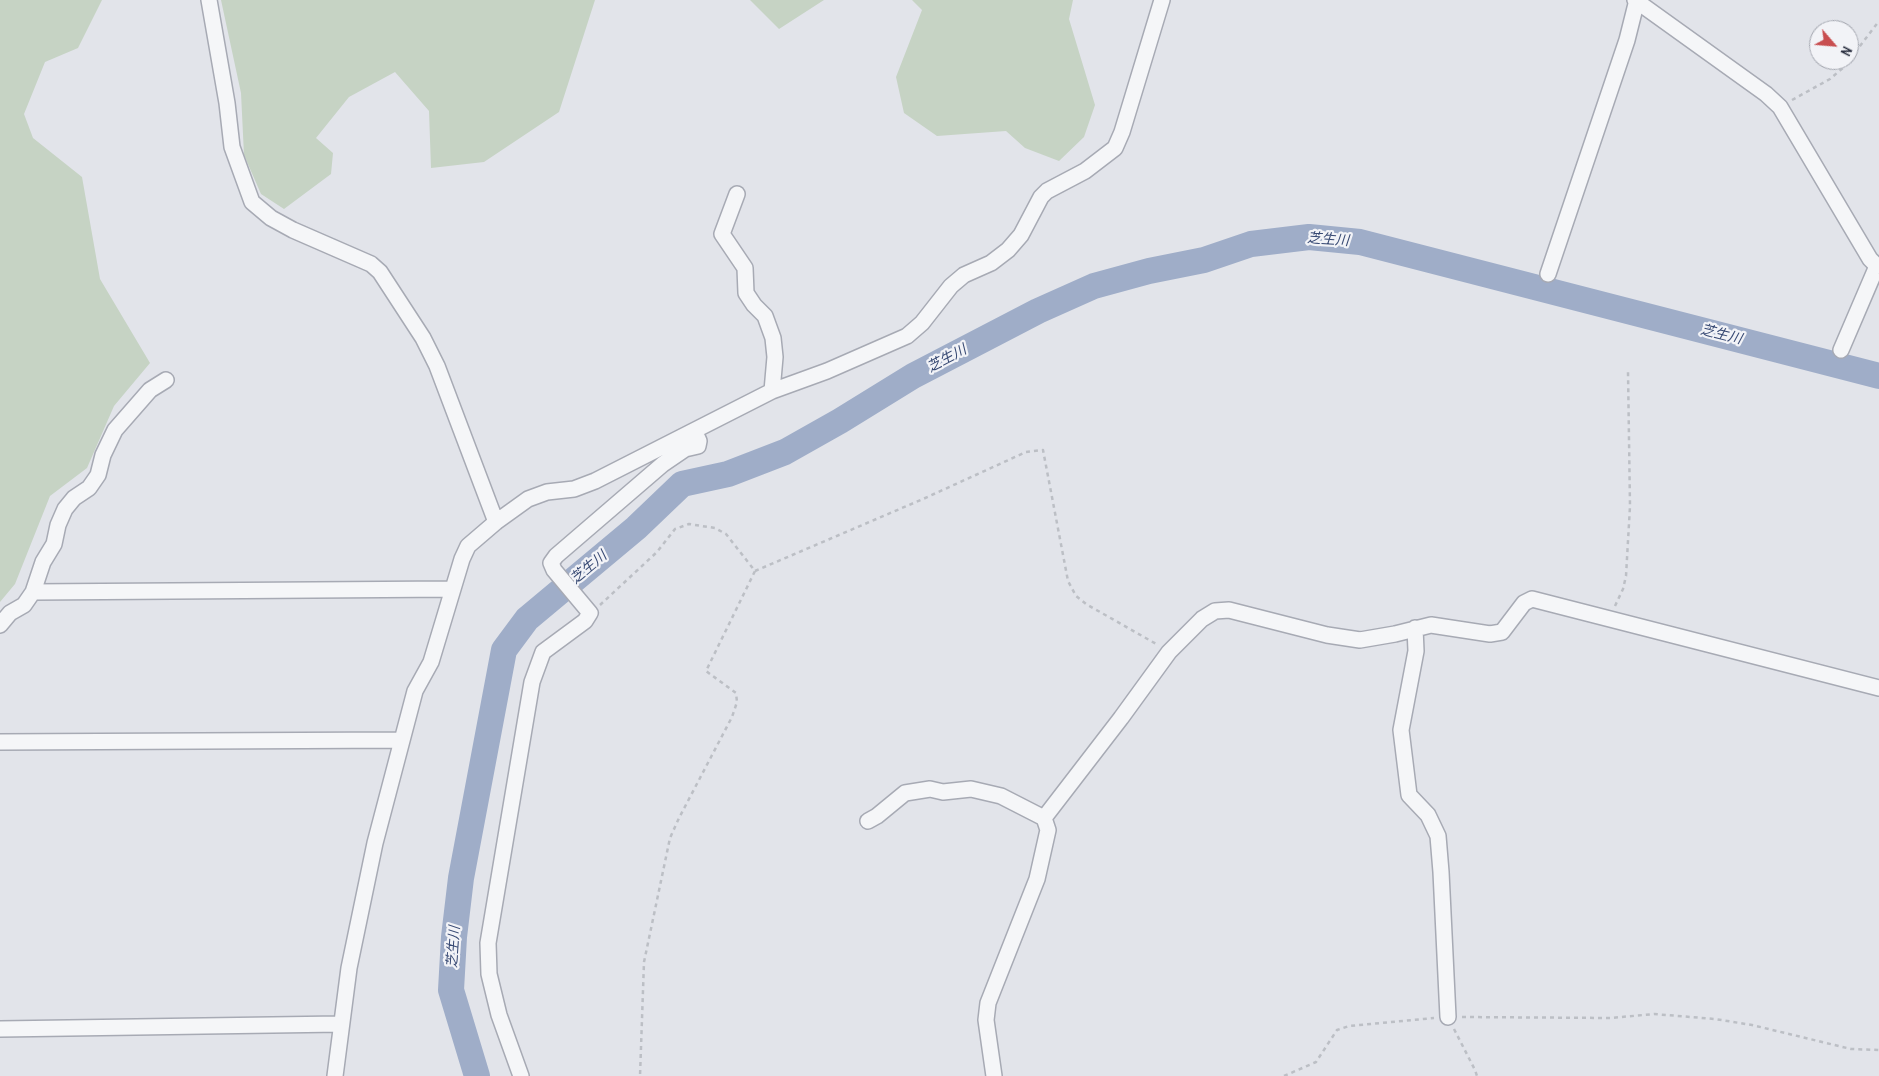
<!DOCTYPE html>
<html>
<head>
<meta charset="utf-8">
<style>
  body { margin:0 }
  #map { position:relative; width:1879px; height:1076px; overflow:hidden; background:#e2e4ea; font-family:"Archivo Narrow",sans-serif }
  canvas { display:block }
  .north { position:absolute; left:1809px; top:20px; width:50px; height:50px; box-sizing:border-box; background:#f2f3f7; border:1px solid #a2a5ae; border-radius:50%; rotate:117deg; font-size:14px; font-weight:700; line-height:20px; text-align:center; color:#2b3041 }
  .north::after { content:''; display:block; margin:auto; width:18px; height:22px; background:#c84e50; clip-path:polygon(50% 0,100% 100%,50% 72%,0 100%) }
</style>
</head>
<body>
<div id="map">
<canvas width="1879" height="1076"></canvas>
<div class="north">N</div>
</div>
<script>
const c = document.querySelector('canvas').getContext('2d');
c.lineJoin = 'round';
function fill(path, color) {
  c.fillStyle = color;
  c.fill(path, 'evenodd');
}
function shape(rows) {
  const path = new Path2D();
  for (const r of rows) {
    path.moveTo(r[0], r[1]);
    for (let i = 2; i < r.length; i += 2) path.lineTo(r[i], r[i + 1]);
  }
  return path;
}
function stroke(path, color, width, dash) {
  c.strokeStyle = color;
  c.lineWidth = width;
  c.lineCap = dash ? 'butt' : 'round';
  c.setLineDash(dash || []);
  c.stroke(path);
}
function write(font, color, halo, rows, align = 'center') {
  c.font = font + ' "Archivo Narrow","Noto Sans JP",sans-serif';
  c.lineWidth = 4.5;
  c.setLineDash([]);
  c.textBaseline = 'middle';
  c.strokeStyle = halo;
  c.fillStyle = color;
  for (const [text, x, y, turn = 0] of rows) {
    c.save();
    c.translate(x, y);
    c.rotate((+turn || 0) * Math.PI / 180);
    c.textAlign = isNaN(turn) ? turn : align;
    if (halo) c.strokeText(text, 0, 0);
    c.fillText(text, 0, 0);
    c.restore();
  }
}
fill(shape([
  [0,0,102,0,78,48,45,62,24,114,33,138,82,177,100,279,150,363,114,406,87,468,50,496,15,584,0,602],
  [221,0,595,0,559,112,484,162,431,168,429,111,395,72,349,97,316,138,333,153,331,174,284,209,261,194,244,155,241,93],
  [750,0,824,0,779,29],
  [912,0,1073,0,1069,19,1095,105,1084,137,1059,161,1025,148,1006,131,937,136,904,113,896,77,922,10]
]), '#c6d3c4');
stroke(shape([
  [477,1076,451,990,454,937,461,878,504,650,527,619,636,528,682,484,728,474,785,452,840,421,913,376,1038,311,1094,286,1149,271,1204,260,1251,244,1309,237,1360,242,1879,376]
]), '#9fadc8', 26);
const minor = shape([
  [209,0,227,103,232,147,252,202,271,218,293,230,371,264,380,272,423,338,437,366,496,522],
  [1635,0,1766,94,1780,107,1870,259,1877,266],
  [737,194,722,234,745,268,746,293,754,305,765,316,773,338,775,357,772,391],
  [1548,274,1627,40,1637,0],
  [1841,350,1877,266],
  [33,592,453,589],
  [0,625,10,613,24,605,33,592,43,562,54,544,58,525,65,509,74,498,89,488,98,475,103,455,115,430,150,390,166,380],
  [1415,628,1416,651,1401,730,1409,795,1428,815,1438,836,1441,872,1448,1017],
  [0,742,402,740],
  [868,821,877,816,905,793,930,789,943,792,971,789,1001,796,1044,818],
  [0,1029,340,1024],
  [335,1076,349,968,375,843,415,691,431,662,462,559,468,546,496,522,528,499,547,492,574,489,595,481,772,391,827,371,907,336,922,323,951,286,964,275,991,263,1008,250,1021,235,1041,197,1047,191,1085,171,1115,148,1122,132,1162,0],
  [521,1076,499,1015,489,974,488,943,532,682,543,652,585,621,590,613,554,570,551,563,556,556,663,464,685,449,698,446,699,441,695,432],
  [994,1076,986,1020,988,1003,1037,879,1048,830,1044,818,1121,718,1169,652,1202,619,1215,611,1229,610,1327,635,1360,640,1395,634,1431,625,1490,634,1502,632,1524,603,1532,599,1879,688]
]);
stroke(minor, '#a7aab4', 18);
stroke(shape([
  [1792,100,1830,79,1844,67,1879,21],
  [755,571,923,499,1026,452,1043,450,1068,581,1076,596,1086,604,1158,645],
  [600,605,657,552,675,529,689,524,715,528,726,534,755,571,706,671,736,693,737,702,732,717,679,818,670,838,644,962,640,1076],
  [1615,606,1623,589,1626,576,1630,506,1628,371],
  [1462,1017,1611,1018,1654,1014,1715,1019,1752,1025,1851,1049,1879,1050],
  [1454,1029,1475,1070,1477,1076],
  [1284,1076,1316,1062,1337,1030,1349,1026,1434,1018]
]), '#bcbfc5', 2.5, [4, 4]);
stroke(minor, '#f5f6f8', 15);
write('italic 14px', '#374973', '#f2f3f7', [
  ["芝生川",1328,240,4],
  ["芝生川",1721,335,14],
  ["芝生川",947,359,-28],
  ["芝生川",589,568,-40],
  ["芝生川",454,947,-86]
]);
</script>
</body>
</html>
